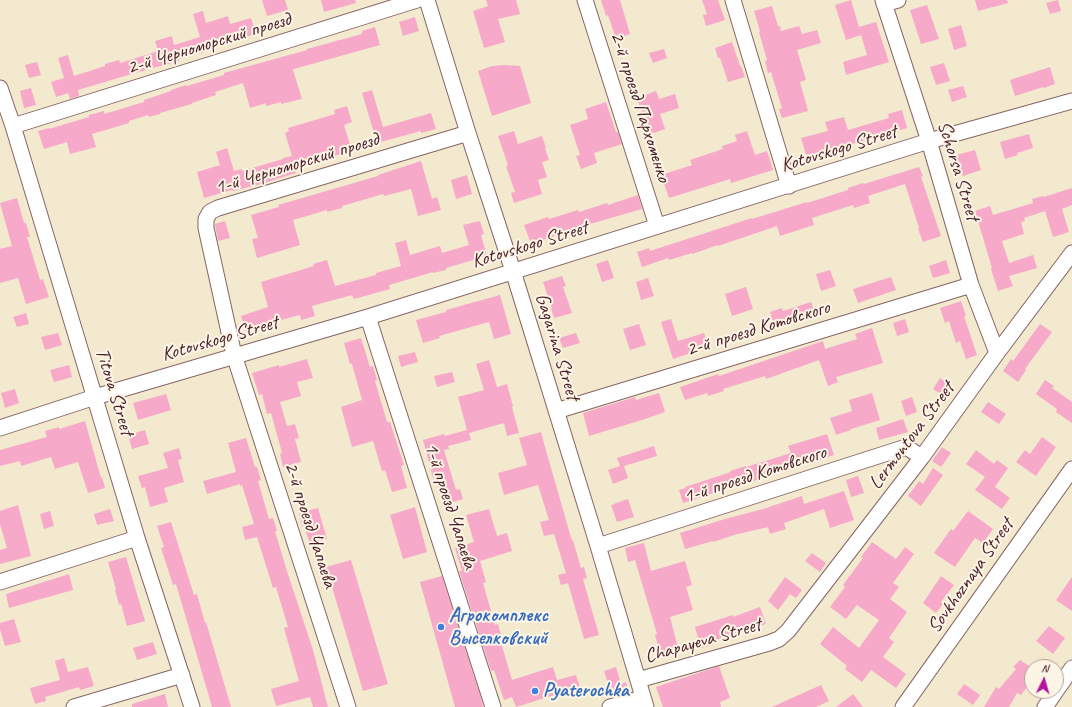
<!DOCTYPE html>
<html>
<head>
<meta charset="utf-8">
<style>
  body { margin:0 }
  #map { position:relative; width:1072px; height:707px; overflow:hidden; background:#f3e9cf; font-family:Caveat,sans-serif }
  canvas { display:block }
  .north { position:absolute; left:1024px; top:659px; width:40px; height:40px; box-sizing:border-box; background:#fcf5e5; border:1px solid #b59f9b; border-radius:50%; rotate:5deg; font-size:11px; font-weight:700; line-height:16px; text-align:center; color:#4a1f2b }
  .north::after { content:''; display:block; margin:auto; width:14px; height:18px; background:#b5179e; clip-path:polygon(50% 0,100% 100%,50% 72%,0 100%) }
</style>
</head>
<body>
<div id="map">
<canvas width="1072" height="707"></canvas>
<div class="north">N</div>
</div>
<script>
const c = document.querySelector('canvas').getContext('2d');
c.lineJoin = 'round';
function fill(path, color) {
  c.fillStyle = color;
  c.fill(path, 'evenodd');
}
function shape(rows) {
  const path = new Path2D();
  for (const r of rows) {
    path.moveTo(r[0], r[1]);
    for (let i = 2; i < r.length; i += 2) path.lineTo(r[i], r[i + 1]);
  }
  return path;
}
function stroke(path, color, width, dash) {
  c.strokeStyle = color;
  c.lineWidth = width;
  c.lineCap = dash ? 'butt' : 'round';
  c.setLineDash(dash || []);
  c.stroke(path);
}
function write(font, color, halo, rows, align = 'center') {
  c.font = font + ' Caveat,sans-serif';
  c.lineWidth = 4;
  c.setLineDash([]);
  c.textBaseline = 'middle';
  c.strokeStyle = halo;
  c.fillStyle = color;
  for (const [text, x, y, turn = 0] of rows) {
    c.save();
    c.translate(x, y);
    c.rotate((+turn || 0) * Math.PI / 180);
    c.textAlign = isNaN(turn) ? turn : align;
    if (halo) c.strokeText(text, 0, 0);
    c.fillText(text, 0, 0);
    c.restore();
  }
}
fill(shape([
  [262,0,285,0,288,10,267,16],
  [321,0,355,0,356,3,324,12],
  [486,0,516,0,520,14,498,19,505,42,484,48,473,11,488,6],
  [601,0,620,0,630,34,616,39,608,15,606,16],
  [702,0,718,0,725,20,706,26,703,15,707,14],
  [851,0,859,27,876,22,889,62,846,75,843,62,867,55,861,35,846,40,835,5],
  [975,0,1007,0,1008,3,978,11],
  [1058,0,1061,11,1050,14,1046,3],
  [927,5,939,39,921,44,910,10],
  [772,6,778,26,780,26,781,31,799,26,802,34,817,30,821,43,797,50,806,80,800,82,808,111,782,118,779,109,782,108,771,72,768,73,765,61,767,60,759,32,760,31,754,11],
  [203,11,206,23,228,16,230,24,251,18,256,34,208,48,208,51,179,59,179,61,135,73,78,90,79,96,70,99,68,93,56,97,51,82,64,78,58,58,68,55,74,76,105,66,105,64,119,60,120,63,158,51,155,41,172,36,174,45,200,37,193,14],
  [415,17,419,31,403,36,399,22],
  [961,25,967,46,954,50,948,29],
  [375,27,380,45,294,69,293,70,302,99,281,104,281,102,266,106,266,103,250,108,243,83,215,92,216,95,192,103,192,104,160,113,160,114,149,117,148,115,129,121,129,123,92,134,96,147,70,154,67,142,44,149,38,131,49,128,49,129,89,117,89,115,104,111,104,114,144,102,144,100,171,91,171,90,186,85,187,86,224,75,224,73,307,50,307,49,362,34,362,31],
  [732,42,740,66,741,66,745,77,728,82,720,58,718,58,715,48],
  [664,49,667,58,653,63,649,53],
  [37,62,41,75,29,78,25,65],
  [944,63,950,81,936,85,930,67],
  [504,65,520,66,531,103,492,116,478,71,492,66],
  [1050,67,1055,84,1044,88,1043,87,1015,96,1010,80],
  [963,86,967,97,952,102,948,90],
  [31,88,36,105,24,108,20,91],
  [372,90,383,127,431,113,436,129,421,133,421,131,377,143,362,93],
  [656,91,659,99,675,94,679,108,660,114,665,129,645,136,641,123,645,122,637,98],
  [606,102,616,132,618,132,622,144,594,153,597,163,581,169,576,156,580,155,570,125,588,119,585,109],
  [347,106,352,122,344,125,352,151,295,167,296,173,261,184,233,191,232,190,204,198,197,172,220,165,216,152,227,148,234,171,242,169,242,171,283,159,283,158,292,156,285,133,289,131,288,128,335,114,334,110],
  [902,110,907,128,852,144,852,145,807,158,801,138,828,131,825,122,844,117,848,130,889,118,888,114],
  [514,131,518,144,542,136,546,148,545,148,549,160,542,162,547,177,538,180,542,194,514,203,511,193,515,192,506,166,508,165,498,136],
  [747,131,755,155,767,151,773,170,731,183,730,179,669,198,661,175,692,165,690,160,723,149,722,146,737,141,735,135],
  [1029,134,1033,148,1017,153,1018,155,1005,159,1000,142],
  [975,150,981,170,963,176,956,155],
  [421,161,432,199,437,197,441,210,418,216,411,189,384,196,383,194,342,206,342,208,327,212,327,210,293,220,300,245,257,258,252,239,258,238,251,215,279,207,278,205,378,176,378,175],
  [919,167,923,176,921,177,941,236,923,242,918,229,919,228,905,184,868,196,870,203,854,208,853,205,812,218,814,225,780,236,777,226,718,246,718,245,692,254,692,253,669,260,668,258,642,267,637,252,649,248,650,251,752,218,752,219,807,202,807,203,848,190,848,188,863,183,864,184],
  [467,175,472,194,456,199,451,180],
  [1072,188,1072,205,1062,209,1069,232,1053,237,1045,211,1024,218,1025,221,1021,222,1024,234,1002,241,1009,263,1033,255,1037,268,1009,276,1013,286,998,291,991,269,992,268,975,211,990,206,993,215,1033,203,1032,199,1043,196,1044,197],
  [638,195,642,209,583,226,584,228,574,232,573,230,531,244,524,225,548,217,549,219,578,210,579,212,607,203,608,205],
  [17,198,24,223,26,223,30,237,27,237,40,280,43,279,49,297,26,304,18,278,0,283,0,249,12,246,0,203],
  [225,221,230,238,218,241,215,224],
  [480,221,484,234,481,235,487,256,446,268,446,270,433,273,433,272,389,285,390,289,354,299,352,295,312,306,315,316,301,320,300,315,266,324,246,332,241,316,268,307,261,282,314,266,313,264,327,260,335,286,376,275,376,273,401,266,395,243,406,240,410,255,440,246,442,253,469,245,463,225],
  [608,260,614,278,602,282,596,264],
  [946,260,950,273,933,278,929,266],
  [830,270,836,286,821,291,816,274],
  [562,276,566,286,563,287,572,313,554,318,551,308,552,308,543,282],
  [891,277,896,290,858,303,853,289],
  [648,278,654,296,641,300,636,282],
  [746,287,753,309,732,316,725,294],
  [500,295,511,334,494,339,489,322,439,336,440,338,423,343,416,320,446,312,446,310],
  [961,301,966,316,964,316,977,355,966,359,960,341,956,343,949,321,945,323,940,308],
  [811,302,816,317,806,320,805,318,775,328,770,312,782,308,783,311],
  [26,313,29,324,17,327,13,317],
  [671,319,678,341,704,333,709,347,673,359,661,322],
  [905,319,909,332,897,336,893,323],
  [639,324,646,345,630,350,623,329],
  [1040,324,1052,332,1025,369,1026,370,1018,382,1003,371,1011,359,1013,361],
  [872,328,883,363,836,377,838,382,828,386,819,360,766,379,765,376,723,389,724,391,708,396,707,393,685,400,680,387,718,374,719,376,823,341,825,349,857,339,855,334],
  [58,333,62,345,45,350,41,337],
  [576,333,580,343,563,348,559,338],
  [361,338,370,367,373,366,377,380,375,381,387,422,390,422,404,465,401,466,407,488,392,492,385,470,382,471,373,441,352,447,341,407,362,400,352,364,350,364,344,343],
  [415,352,418,362,401,367,398,356],
  [307,359,313,378,297,382,301,396,280,402,287,426,295,424,299,438,295,439,301,462,283,467,280,454,282,453,271,413,267,414,262,394,259,395,252,373,279,365,279,367],
  [489,360,497,387,507,384,513,406,512,407,519,433,507,436,504,423,469,433,471,440,448,446,449,449,444,450,456,490,460,489,463,499,443,505,435,477,433,478,423,440,444,434,445,436,467,430,458,397,484,390,476,364],
  [69,365,72,377,54,382,50,370],
  [452,372,455,382,437,387,434,376],
  [940,378,954,388,947,398,933,389],
  [1045,380,1054,386,1052,388,1072,402,1072,423,1056,412,1057,409,1036,394],
  [15,389,19,403,5,408,1,393],
  [659,393,665,412,642,420,589,436,583,413,635,397,636,400],
  [872,393,880,420,851,429,851,430,836,435,830,418,852,411,849,400],
  [166,394,171,410,138,420,133,403],
  [912,397,917,412,906,416,901,401],
  [988,402,1006,414,999,424,981,412],
  [903,419,908,432,879,440,876,428],
  [85,421,101,478,102,477,105,488,88,493,78,462,55,469,51,457,21,466,20,461,0,466,0,450,47,437,45,431,59,427,59,429],
  [145,430,149,444,132,449,128,435],
  [541,432,545,447,572,541,573,540,581,568,584,567,587,578,583,579,599,635,584,639,568,583,561,585,558,575,566,573,554,534,544,536,540,522,549,520,538,485,504,495,498,473,527,465,519,438],
  [827,434,834,455,813,462,813,461,736,487,735,486,683,503,679,490,686,488,685,487,731,472,730,471,746,466,746,467,791,453,788,446],
  [1042,437,1056,447,1036,476,1016,462,1025,450,1030,454],
  [246,438,255,467,257,467,261,480,258,481,269,519,273,518,277,531,275,531,286,568,313,650,328,707,313,707,310,697,276,706,271,689,299,681,284,628,288,627,276,587,273,588,257,537,245,540,242,527,254,524,242,485,240,486,240,484,207,494,203,481,236,472,228,443],
  [654,446,657,456,624,466,628,478,613,484,608,470,620,466,617,458],
  [942,447,951,453,941,467,932,461],
  [179,448,182,459,178,460,184,482,164,488,168,502,150,507,145,487,142,488,138,476,168,468,163,453],
  [976,450,994,464,997,460,1008,468,995,487,1010,498,1002,509,975,490,985,477,966,464],
  [933,468,943,475,921,506,908,496,919,481,923,484],
  [858,476,864,493,851,497,846,480],
  [844,491,854,520,830,528,824,509,784,523,786,529,770,534,768,527,734,535,713,542,713,541,685,549,680,533,725,519,763,509,802,496,804,504],
  [628,499,634,517,617,522,611,505],
  [18,505,31,556,0,564,0,550,7,548,0,524,0,511],
  [415,507,427,552,403,559,390,515],
  [318,508,327,539,310,544,304,526,302,526,299,513],
  [110,509,114,521,97,525,94,514],
  [489,509,497,536,507,533,512,551,480,561,486,582,483,583,495,625,498,624,502,638,500,639,512,680,553,667,557,680,576,675,580,687,516,707,512,697,504,700,494,670,491,671,459,571,462,571,455,548,474,542,466,515],
  [50,511,54,526,44,529,40,514],
  [968,511,993,529,983,543,975,538,955,567,934,553,951,529,953,531],
  [171,522,194,595,197,594,205,623,206,622,231,707,212,707,176,584,173,585,161,548,164,547,157,526],
  [872,542,896,559,905,547,914,554,893,583,899,587,890,599,907,612,889,638,894,642,883,657,906,674,896,688,871,670,862,682,845,669,847,666,820,644,833,627,859,648,879,620,857,605,846,619,830,607,845,587,843,585,863,558,861,557],
  [644,543,651,571,685,561,692,585,686,587,693,610,670,617,678,648,660,653,655,635,657,634,635,560,628,562,625,548],
  [812,553,826,563,820,572,805,561],
  [126,557,145,621,127,626,121,604,119,605,115,590,116,589,108,562],
  [351,560,388,684,363,691,326,567],
  [69,574,73,590,9,608,6,594],
  [442,576,481,698,483,707,455,707,420,582],
  [941,576,954,585,941,602,943,604,936,613,923,603],
  [785,577,802,590,796,598,790,594,778,610,768,601],
  [1072,577,1072,611,1056,600],
  [760,607,766,624,712,641,713,645,701,648,695,627,733,615,733,617],
  [14,619,21,642,5,646,0,629,0,623],
  [1049,626,1065,638,1053,654,1036,641],
  [153,642,157,654,137,660,133,648],
  [64,658,68,672,88,667,94,686,80,690,79,687,45,697,46,701,35,704,30,688,60,680,55,661],
  [1020,660,1032,668,1032,680,1021,695,1017,693,1009,707,984,707,996,687,999,689,1016,669,1013,667],
  [719,666,730,698,720,702,721,707,663,707,656,687],
  [616,667,621,684,626,682,629,692,612,697,604,671],
  [964,684,980,695,973,705,957,694],
  [821,685,829,701,816,707,772,707],
  [165,694,168,707,132,707,132,704],
  [853,694,863,707,836,707]
]), '#f7a9c9');
const minor = shape([
  [427,0,468,133,513,271,598,546,646,707],
  [585,0,657,226],
  [733,0,789,186],
  [883,0,929,141,971,285,997,353],
  [884,4,898,0],
  [0,88,13,126,137,538,192,707],
  [13,126,417,0],
  [368,317,493,707],
  [556,411,971,285],
  [0,428,95,397,368,317,929,141,1072,101],
  [598,546,906,447,922,457],
  [0,582,137,538],
  [638,680,769,643,779,639,788,631,922,457,997,353,1072,253],
  [1056,691,1072,668],
  [74,707,182,675],
  [348,707,234,355,206,228,206,219,210,212,218,208,468,133],
  [610,707,643,698],
  [903,707,1072,469],
  [1045,707,1056,691]
]);
stroke(minor, '#856664', 17);
stroke(minor, '#fff', 15);
for (const [x, y, r, color] of [
  [441,627,4,"#3f7fe0"],
  [535,691,4,"#3f7fe0"]
]) {
  const dot = new Path2D();
  dot.arc(x, y, r, 0, 2 * Math.PI);
  c.fillStyle = color;
  c.fill(dot);
  stroke(dot, '#fcf5e5', 1.5);
}
write('20px', '#4a1f2b', '#fcf5e5', [
  ["2-й Черноморский проезд",209,44,-17],
  ["2-й проезд Пархоменко",640,107,72],
  ["Kotovskogo Street",839,149,-17],
  ["1-й Черноморский проезд",297,164,-17],
  ["Schorsa Street",958,171,73],
  ["Kotovskogo Street",530,245,-17],
  ["2-й проезд Котовского",758,329,-17],
  ["Kotovskogo Street",220,339,-16],
  ["Gagarina Street",557,347,73],
  ["Titova Street",114,392,73],
  ["Lermontova Street",912,436,-53],
  ["1-й проезд Котовского",755,475,-18],
  ["1-й проезд Чапаева",450,506,72],
  ["2-й проезд Чапаева",310,525,72],
  ["Sovkhoznaya Street",971,576,-55],
  ["Chapayeva Street",703,641,-16]
]);
write('bold 20px', '#366cbe', '#fcf5e5', [
  ["Агрокомплекс",449,616],
  ["Выселковский",449,639],
  ["Pyaterochka",543,691]
], 'left');
</script>
</body>
</html>
